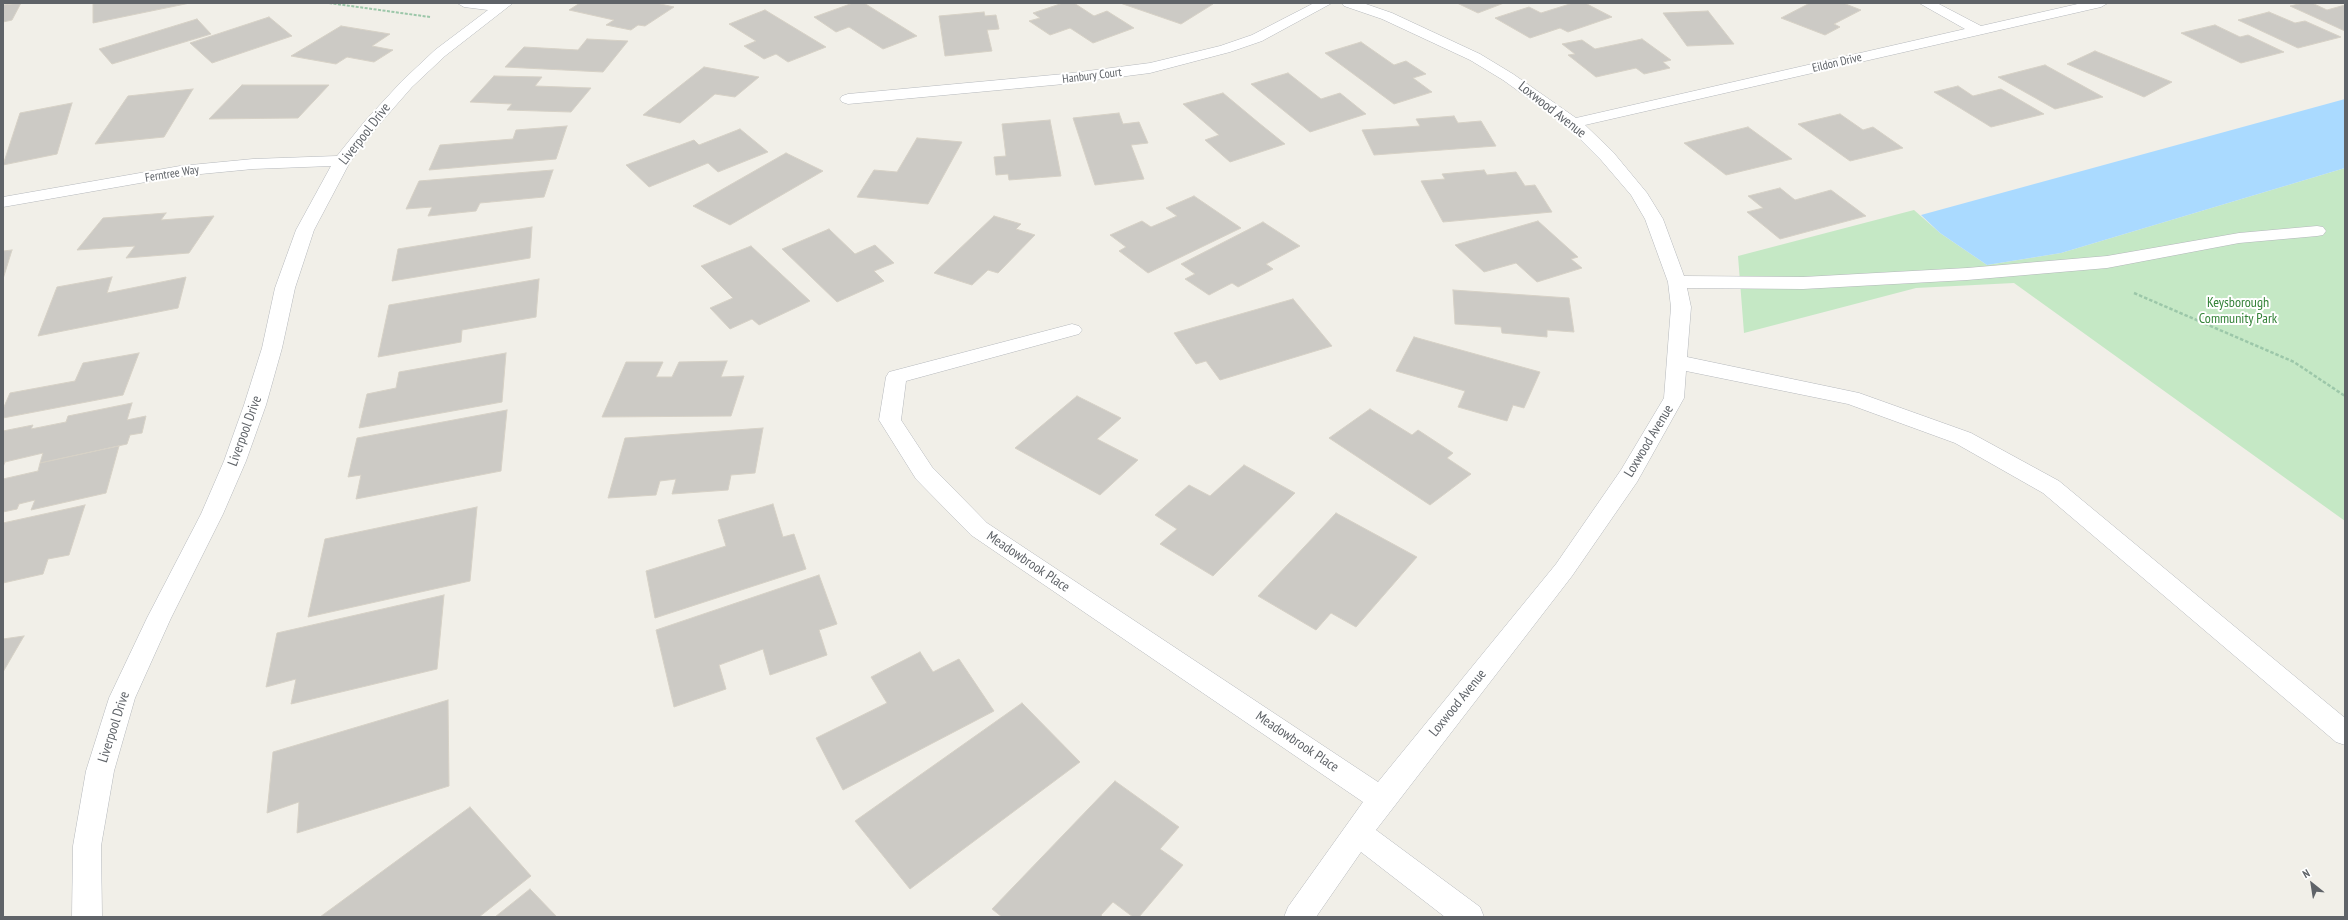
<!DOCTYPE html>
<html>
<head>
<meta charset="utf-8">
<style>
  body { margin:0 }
  #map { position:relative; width:2348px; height:920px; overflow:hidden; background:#f1efe8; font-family:"PT Sans Narrow",sans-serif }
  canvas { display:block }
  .frame { position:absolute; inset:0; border:4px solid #5f6368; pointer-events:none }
  .north { position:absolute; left:2292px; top:864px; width:40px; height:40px; -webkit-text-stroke:3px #fff; paint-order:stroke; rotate:330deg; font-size:11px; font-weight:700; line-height:16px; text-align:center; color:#5f6368 }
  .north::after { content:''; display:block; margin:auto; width:14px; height:18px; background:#5f6368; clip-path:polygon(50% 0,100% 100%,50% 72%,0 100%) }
</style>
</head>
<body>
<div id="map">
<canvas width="2348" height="920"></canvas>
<div class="frame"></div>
<div class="north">N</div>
</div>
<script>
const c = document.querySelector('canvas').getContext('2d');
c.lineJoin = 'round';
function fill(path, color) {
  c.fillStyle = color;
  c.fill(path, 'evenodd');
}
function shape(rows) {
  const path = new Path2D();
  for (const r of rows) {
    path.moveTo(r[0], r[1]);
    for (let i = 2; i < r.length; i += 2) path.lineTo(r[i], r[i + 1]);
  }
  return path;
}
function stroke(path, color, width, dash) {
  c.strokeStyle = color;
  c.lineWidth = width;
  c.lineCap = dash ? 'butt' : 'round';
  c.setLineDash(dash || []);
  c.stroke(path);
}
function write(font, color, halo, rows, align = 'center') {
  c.font = font + ' "PT Sans Narrow",sans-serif';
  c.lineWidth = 4;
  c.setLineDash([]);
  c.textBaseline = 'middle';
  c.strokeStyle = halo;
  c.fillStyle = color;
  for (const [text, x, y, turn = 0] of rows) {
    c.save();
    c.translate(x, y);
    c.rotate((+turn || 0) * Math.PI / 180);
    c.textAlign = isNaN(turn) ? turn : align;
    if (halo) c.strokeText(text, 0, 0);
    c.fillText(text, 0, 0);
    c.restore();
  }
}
fill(shape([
  [2345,168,2345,521,2014,283,1916,288,1744,333,1738,256,1914,210,1940,233,1987,265,2061,253]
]), '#c5e8c5');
fill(shape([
  [2345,99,2345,168,2061,253,1987,265,1940,233,1921,215]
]), '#aadaff');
const building = shape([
  [21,3,12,20,3,22,3,5,21,3],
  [93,3,190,3,93,23,93,3],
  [580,3,656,3,674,7,645,26,638,25,631,30,606,25,614,20,569,10,580,3],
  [853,3,864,3,917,36,883,49,849,27,836,32,814,17,853,3],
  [1063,3,1074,3,1094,16,1107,11,1134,28,1093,43,1070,28,1050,35,1029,21,1040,18,1033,13,1063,3],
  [1120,3,1211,3,1213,4,1181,24,1120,3],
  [1457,3,1504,3,1478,13,1457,3],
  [1573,3,1585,3,1612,17,1568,32,1560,28,1530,38,1495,18,1529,7,1541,13,1573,3],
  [1810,3,1843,3,1861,10,1834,24,1840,27,1825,35,1781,18,1810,3],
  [2303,3,2312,3,2327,10,2345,5,2345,31,2290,6,2303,3],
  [765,10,826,47,788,62,776,54,764,59,744,46,756,41,729,24,765,10],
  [1708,11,1734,44,1687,46,1663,13,1708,11],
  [984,12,985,16,996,15,999,29,987,30,992,51,945,56,939,16,984,12],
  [2269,12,2295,23,2305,21,2341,37,2298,48,2238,20,2269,12],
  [269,17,292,36,212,63,190,43,269,17],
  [197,19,211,34,112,64,99,49,197,19],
  [2215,25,2240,37,2248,35,2284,52,2241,63,2181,33,2215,25],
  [341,26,390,34,372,46,393,50,374,62,347,57,336,64,291,56,341,26],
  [587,39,628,41,603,72,505,67,524,47,578,50,587,39],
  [1642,39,1671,60,1663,62,1670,68,1644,74,1636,68,1596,77,1568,55,1575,54,1562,44,1582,40,1595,49,1642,39],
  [1361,42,1394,65,1406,61,1426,74,1413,78,1432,92,1394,104,1325,53,1361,42],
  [2095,51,2172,82,2144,97,2067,64,2095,51],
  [2045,65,2103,97,2055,109,1998,77,2045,65],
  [704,67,759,77,735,97,715,94,680,123,643,115,704,67],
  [1288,73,1321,99,1340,93,1366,114,1310,132,1251,84,1288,73],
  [494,76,542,77,535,86,591,88,571,112,507,110,512,104,470,102,494,76],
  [242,85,329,85,298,118,209,119,242,85],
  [1958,86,1973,96,2001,89,2044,114,1991,127,1934,92,1958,86],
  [193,89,164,137,95,144,128,96,193,89],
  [1223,93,1259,123,1285,144,1230,162,1205,140,1219,135,1183,104,1223,93],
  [72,103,57,154,3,165,20,113,72,103],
  [1119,113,1123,124,1139,122,1148,143,1131,145,1144,179,1095,185,1073,118,1119,113],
  [1840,114,1863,130,1873,127,1903,148,1850,161,1798,124,1840,114],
  [1454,116,1458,123,1481,121,1496,146,1374,155,1362,130,1420,126,1416,119,1454,116],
  [1050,120,1061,176,1009,180,1008,174,996,175,994,157,1006,156,1002,124,1050,120],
  [567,126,556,159,429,170,440,145,513,139,516,130,567,126],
  [1748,127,1792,159,1726,175,1684,143,1748,127],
  [740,129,768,152,718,172,708,163,649,187,626,165,694,140,699,145,740,129],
  [917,138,962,142,928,204,857,197,874,170,897,172,917,138],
  [786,153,823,171,730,225,693,206,786,153],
  [553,170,544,197,480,203,476,211,428,216,432,207,406,209,419,181,553,170],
  [1484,170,1487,175,1516,172,1525,186,1535,185,1552,212,1443,222,1421,181,1445,179,1442,174,1484,170],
  [1780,188,1795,200,1831,190,1866,216,1780,239,1747,212,1763,208,1748,196,1780,188],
  [1194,196,1241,228,1148,273,1119,251,1126,247,1110,235,1142,221,1151,227,1177,216,1166,208,1194,196],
  [166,213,161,220,214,216,189,253,126,258,135,246,77,250,103,218,166,213],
  [994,216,1021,224,1016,229,1035,235,998,273,988,270,972,285,934,273,994,216],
  [1538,221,1578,257,1571,259,1582,268,1537,282,1516,263,1484,272,1455,245,1538,221],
  [1263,222,1300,246,1266,264,1273,269,1238,287,1232,283,1209,295,1185,279,1195,274,1181,264,1263,222],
  [532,227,530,258,392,281,398,249,532,227],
  [829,229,855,254,875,245,894,263,874,271,884,281,837,302,782,249,829,229],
  [751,246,810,301,759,325,752,319,730,329,710,308,733,298,701,266,751,246],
  [12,250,3,279,3,251,12,250],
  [112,277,107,293,186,277,178,308,38,336,57,287,112,277],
  [539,279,536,317,462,330,461,342,378,357,389,305,539,279],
  [1453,290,1569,298,1574,332,1547,330,1547,337,1502,333,1501,327,1455,324,1453,290],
  [1293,299,1332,346,1220,380,1206,361,1196,364,1174,333,1293,299],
  [1414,337,1540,372,1524,408,1513,405,1507,421,1458,407,1465,391,1396,371,1414,337],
  [139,353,123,395,3,418,3,409,10,393,75,381,83,363,139,353],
  [506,353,502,402,359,428,367,394,396,388,399,372,506,353],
  [727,361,721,377,744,376,731,416,602,417,626,362,663,362,656,377,672,377,679,362,727,361],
  [1077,396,1121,418,1097,439,1138,460,1100,495,1015,448,1077,396],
  [132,403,127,420,146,416,142,433,130,435,127,444,40,463,43,453,5,462,3,467,3,431,33,425,31,429,66,422,68,416,132,403],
  [1370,409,1412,435,1418,430,1453,453,1447,458,1471,474,1430,505,1329,438,1370,409],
  [507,410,501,471,356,499,361,475,348,477,357,438,507,410],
  [763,428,755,473,731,475,728,490,672,494,676,479,660,481,656,495,608,498,625,438,763,428],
  [119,446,106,493,31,510,35,500,19,504,17,509,3,512,3,479,38,471,40,463,119,446],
  [1244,465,1295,493,1213,576,1160,544,1177,529,1155,515,1189,485,1210,496,1244,465],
  [773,504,783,537,794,534,806,569,655,618,646,571,726,546,718,520,773,504],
  [85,505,69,555,48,559,43,574,3,583,3,523,85,505],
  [477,507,470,581,308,617,325,539,477,507],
  [1336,513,1417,557,1356,627,1331,613,1316,630,1258,596,1336,513],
  [819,575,837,624,819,630,827,655,770,675,763,649,719,665,726,689,674,707,656,630,819,575],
  [444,595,437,669,291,704,296,679,266,687,277,633,444,595],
  [24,636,3,672,3,639,24,636],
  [920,652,933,672,959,659,994,711,843,790,816,738,887,703,871,677,920,652],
  [448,700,449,786,297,833,299,802,267,813,273,752,448,700],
  [1022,703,1080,762,910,889,855,821,1022,703],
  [1115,781,1179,827,1160,849,1183,865,1139,917,1133,917,1113,902,1101,915,1103,917,1002,917,992,909,1115,781],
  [470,807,531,876,479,917,320,917,470,807],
  [530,889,557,917,495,917,530,889]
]);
fill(building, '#cccac5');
stroke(building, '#d6d1c6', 1);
const minor = shape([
  [457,3,513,3,445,56,412,87,377,127,350,162,314,230,295,288,282,348,266,405,246,461,223,514,171,618,135,698,114,771,101,846,102,917,72,917,73,846,86,771,109,698,147,618,201,514,224,461,244,405,262,348,275,288,296,230,331,166,253,169,180,176,3,207,3,197,180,166,253,159,337,156,365,121,402,81,435,50,488,10,464,7,457,3],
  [1314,3,1332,3,1262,41,1230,52,1150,73,1064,84,848,104,842,102,840,99,842,96,848,94,1064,74,1150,63,1220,46,1252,35,1314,3],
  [1342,3,1363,3,1392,13,1480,54,1513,74,1576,118,1965,29,1919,3,1937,3,1981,26,2082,3,2108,3,2101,7,1585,125,1613,152,1647,193,1663,219,1684,276,1803,277,1967,268,2107,256,2239,233,2317,226,2323,227,2326,231,2323,235,2317,236,2239,243,2107,268,1967,280,1803,289,1687,288,1691,307,1687,357,1859,393,1971,433,2059,481,2345,718,2345,745,2336,742,2043,493,1955,443,1848,404,1686,371,1684,398,1637,482,1572,576,1376,830,1480,907,1484,917,1445,917,1361,852,1316,917,1284,917,1288,907,1363,802,971,535,916,479,879,420,886,377,889,372,1072,324,1079,326,1082,330,1079,334,906,381,901,420,932,467,987,523,1378,782,1556,564,1621,470,1664,398,1671,307,1668,282,1645,219,1631,195,1601,160,1567,126,1503,80,1470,60,1382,19,1344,6,1342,3]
]);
stroke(minor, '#b5b8bc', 1);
stroke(shape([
  [329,3,430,17]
]), '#9cc7a9', 2, [3, 1.5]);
stroke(shape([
  [2134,293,2294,362,2345,396]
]), '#9cc7a9', 2.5, [3.5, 2]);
fill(minor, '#fff');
write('12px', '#5f6368', '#fff', [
  ["Eildon Drive",1837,63,-13],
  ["Hanbury Court",1092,76,-7],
  ["Ferntree Way",172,174,-9]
]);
write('14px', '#5f6368', '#fff', [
  ["Loxwood Avenue",1552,110,38],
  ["Liverpool Drive",365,134,-52],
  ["Liverpool Drive",245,431,-70],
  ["Loxwood Avenue",1649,441,-59],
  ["Meadowbrook Place",1028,562,34],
  ["Loxwood Avenue",1458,703,-51],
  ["Liverpool Drive",114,727,-72],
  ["Meadowbrook Place",1297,742,34]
]);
write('14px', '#348238', '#fff', [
  ["Keysborough",2238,303],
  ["Community Park",2238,319]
]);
</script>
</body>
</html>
